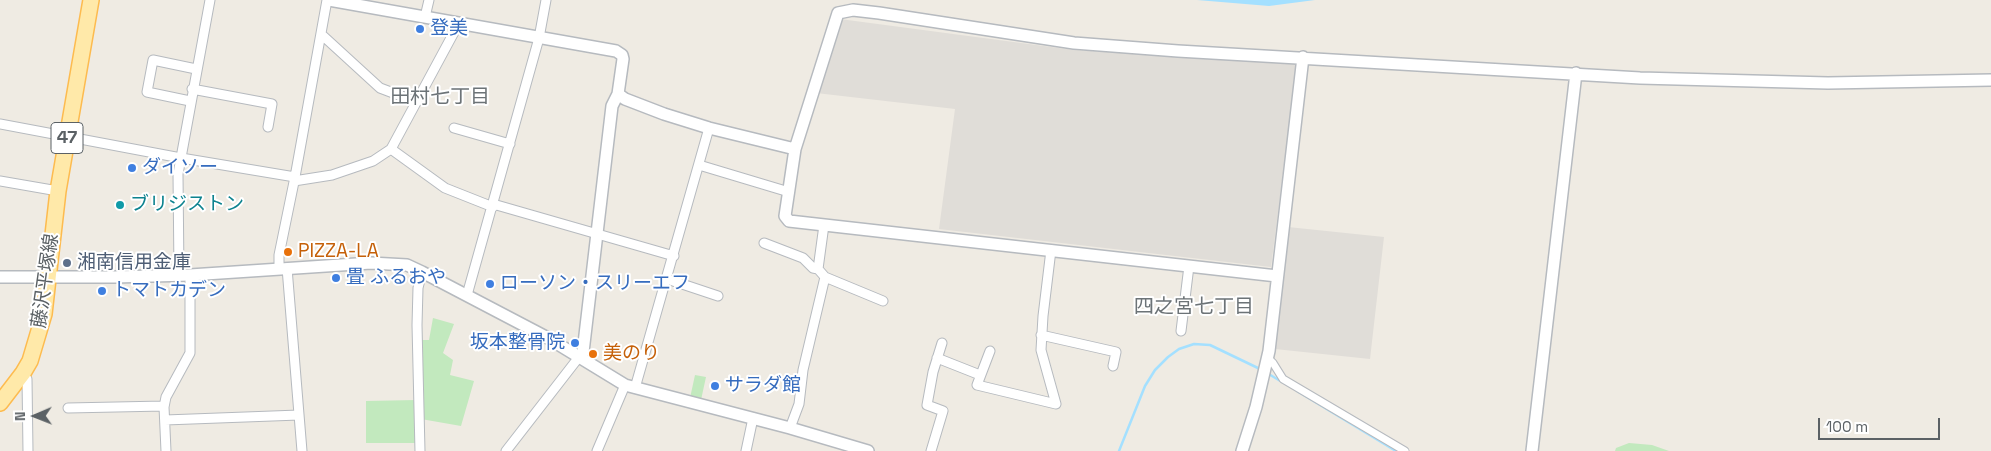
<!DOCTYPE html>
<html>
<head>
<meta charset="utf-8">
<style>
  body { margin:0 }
  #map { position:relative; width:1991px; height:451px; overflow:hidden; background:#efebe3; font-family:"Space Grotesk",sans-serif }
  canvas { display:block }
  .north { position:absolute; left:10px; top:391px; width:50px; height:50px; -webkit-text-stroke:4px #fff; paint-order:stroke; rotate:269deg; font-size:14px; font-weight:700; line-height:20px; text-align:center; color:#5b6165 }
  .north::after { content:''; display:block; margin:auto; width:18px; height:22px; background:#5b6165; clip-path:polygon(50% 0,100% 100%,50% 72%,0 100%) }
  .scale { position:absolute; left:1818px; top:418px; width:122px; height:22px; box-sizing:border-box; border:2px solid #5b6165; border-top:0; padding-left:6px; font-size:15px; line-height:18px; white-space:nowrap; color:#5b6165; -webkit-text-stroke:4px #fff; paint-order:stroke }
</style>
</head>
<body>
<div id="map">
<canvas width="1991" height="451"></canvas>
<div class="north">N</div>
<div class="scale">100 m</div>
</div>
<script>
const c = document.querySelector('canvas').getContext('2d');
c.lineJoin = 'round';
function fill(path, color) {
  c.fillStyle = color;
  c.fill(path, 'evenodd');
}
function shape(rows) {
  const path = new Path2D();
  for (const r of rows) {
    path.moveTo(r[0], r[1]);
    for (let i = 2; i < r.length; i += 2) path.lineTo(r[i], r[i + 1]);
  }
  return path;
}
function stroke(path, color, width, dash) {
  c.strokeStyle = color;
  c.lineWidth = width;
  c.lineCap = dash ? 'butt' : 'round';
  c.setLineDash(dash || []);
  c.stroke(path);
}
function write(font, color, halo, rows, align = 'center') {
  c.font = font + ' "Space Grotesk","Noto Sans JP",sans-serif';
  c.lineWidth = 4;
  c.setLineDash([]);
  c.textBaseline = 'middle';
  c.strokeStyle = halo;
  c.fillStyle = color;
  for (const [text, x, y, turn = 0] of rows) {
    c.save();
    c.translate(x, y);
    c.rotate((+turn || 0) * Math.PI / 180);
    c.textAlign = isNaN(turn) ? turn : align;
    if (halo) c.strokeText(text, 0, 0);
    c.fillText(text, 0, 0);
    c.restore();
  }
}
fill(shape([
  [840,19,1074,50,1297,63,1271,267,939,229,955,109,816,93],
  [1288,227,1384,237,1370,359,1275,349]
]), '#e0ddd8');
fill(shape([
  [433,318,454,324,443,353,453,360,450,375,474,381,461,426,421,419,419,340,429,340],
  [695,375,706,377,701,400,690,398],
  [416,400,416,443,366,443,366,401],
  [1629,443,1652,445,1669,451,1615,451,1616,448]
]), '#c2e9be');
fill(shape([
  [1197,0,1315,0,1269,6]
]), '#a4e0ff');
stroke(shape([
  [1267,373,1282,382],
  [1297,391,1396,451],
  [1119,451,1145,386,1155,370,1168,357,1179,349,1194,344,1210,345,1260,369]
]), '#a4e0ff', 2.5);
const pedestrian = shape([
  [1268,358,1273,363,1283,379,1405,451]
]);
const minor = shape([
  [425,17,429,0],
  [321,34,380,88,417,102],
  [192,89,272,104,268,127],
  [190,101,147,92,153,60,196,69],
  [0,124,181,158,295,177,279,255,279,268],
  [454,128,510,144],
  [391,149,445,188,493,207],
  [699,165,789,192],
  [295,177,327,0],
  [0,181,58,191],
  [294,181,332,175,373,161,391,149,459,23],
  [493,204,674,256],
  [764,243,803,258,813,268,818,269,825,277,803,370,799,404,790,428],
  [1051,250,1043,316,1041,350,1056,404],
  [287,268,302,451],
  [818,269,824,225],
  [179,275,178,174,210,0],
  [825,277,883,301],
  [667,279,718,296],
  [467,295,539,38,546,0],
  [1181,331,1189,266],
  [1041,335,1116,352,1113,366],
  [990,351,977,385,1056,404],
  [937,358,980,375],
  [23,373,27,379,28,451],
  [635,388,709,128],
  [68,408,164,406],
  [165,420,299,415],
  [166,451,164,407,166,397,190,353,190,275],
  [420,451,417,325,418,288,422,272],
  [506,451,579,357],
  [597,451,625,385],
  [746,451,753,418],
  [931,451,943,411,927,405,933,372,942,343]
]);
const tertiary = shape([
  [329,0,616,51,622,55,623,59,618,94,625,99,664,114,709,128,795,149],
  [1277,276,789,221,785,216,795,149,838,13,853,10,879,13,1074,43,1178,51,1640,78,1828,83,1991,80],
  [0,277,115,277,190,275,371,263,407,265,422,272,548,338,625,385,790,428,868,451],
  [579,357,583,352,612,106,618,94],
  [1242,451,1256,407,1269,351,1303,57],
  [1532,451,1576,73]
]);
const primary = shape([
  [0,403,23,373,30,361,44,314,58,191,91,0]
]);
stroke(pedestrian, '#b6babf', 9);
stroke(minor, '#b6babf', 11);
stroke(tertiary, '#b6babf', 14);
stroke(primary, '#fdbb4f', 18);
stroke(pedestrian, '#fff', 7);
stroke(minor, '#fff', 9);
stroke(tertiary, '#fff', 11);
stroke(primary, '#ffe9a9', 15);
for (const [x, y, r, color] of [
  [420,29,5,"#3f7fe0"],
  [132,168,5,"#3f7fe0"],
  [120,205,5,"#0f9aa8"],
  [288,252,5,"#e8710a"],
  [67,263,5,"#5c6f8a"],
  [336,278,5,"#3f7fe0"],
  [490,284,5,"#3f7fe0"],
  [102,291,5,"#3f7fe0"],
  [575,343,5,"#3f7fe0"],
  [593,354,5,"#e8710a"],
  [715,386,5,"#3f7fe0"]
]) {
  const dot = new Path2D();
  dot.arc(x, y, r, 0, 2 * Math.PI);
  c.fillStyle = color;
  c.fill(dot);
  stroke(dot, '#fff', 2);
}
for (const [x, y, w] of [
  [67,138,32]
]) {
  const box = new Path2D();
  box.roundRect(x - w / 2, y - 15.5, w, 31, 4);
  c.fillStyle = '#fff';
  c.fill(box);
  stroke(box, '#5b6165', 1);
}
write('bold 18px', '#5b6165', null, [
  ["47",67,138]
]);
write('19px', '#366cbe', '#fff', [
  ["登美",430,29],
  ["ダイソー",142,168],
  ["畳 ふるおや",346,278],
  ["ローソン・スリーエフ",500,284],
  ["トマトカデン",112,291],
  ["坂本整骨院",565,343,"right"],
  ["サラダ館",725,386]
], 'left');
write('19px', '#0d838f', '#fff', [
  ["ブリジストン",130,205]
], 'left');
write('19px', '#c56008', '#fff', [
  ["PIZZA-LA",298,252],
  ["美のり",603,354]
], 'left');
write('19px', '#4e5e75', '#fff', [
  ["湘南信用金庫",77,263]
], 'left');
write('19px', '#5b6165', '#fff', [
  ["藤沢平塚線",46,281,-82]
]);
write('20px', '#6c7377', '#fff', [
  ["田村七丁目",440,98],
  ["四之宮七丁目",1194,308]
]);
</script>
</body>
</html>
